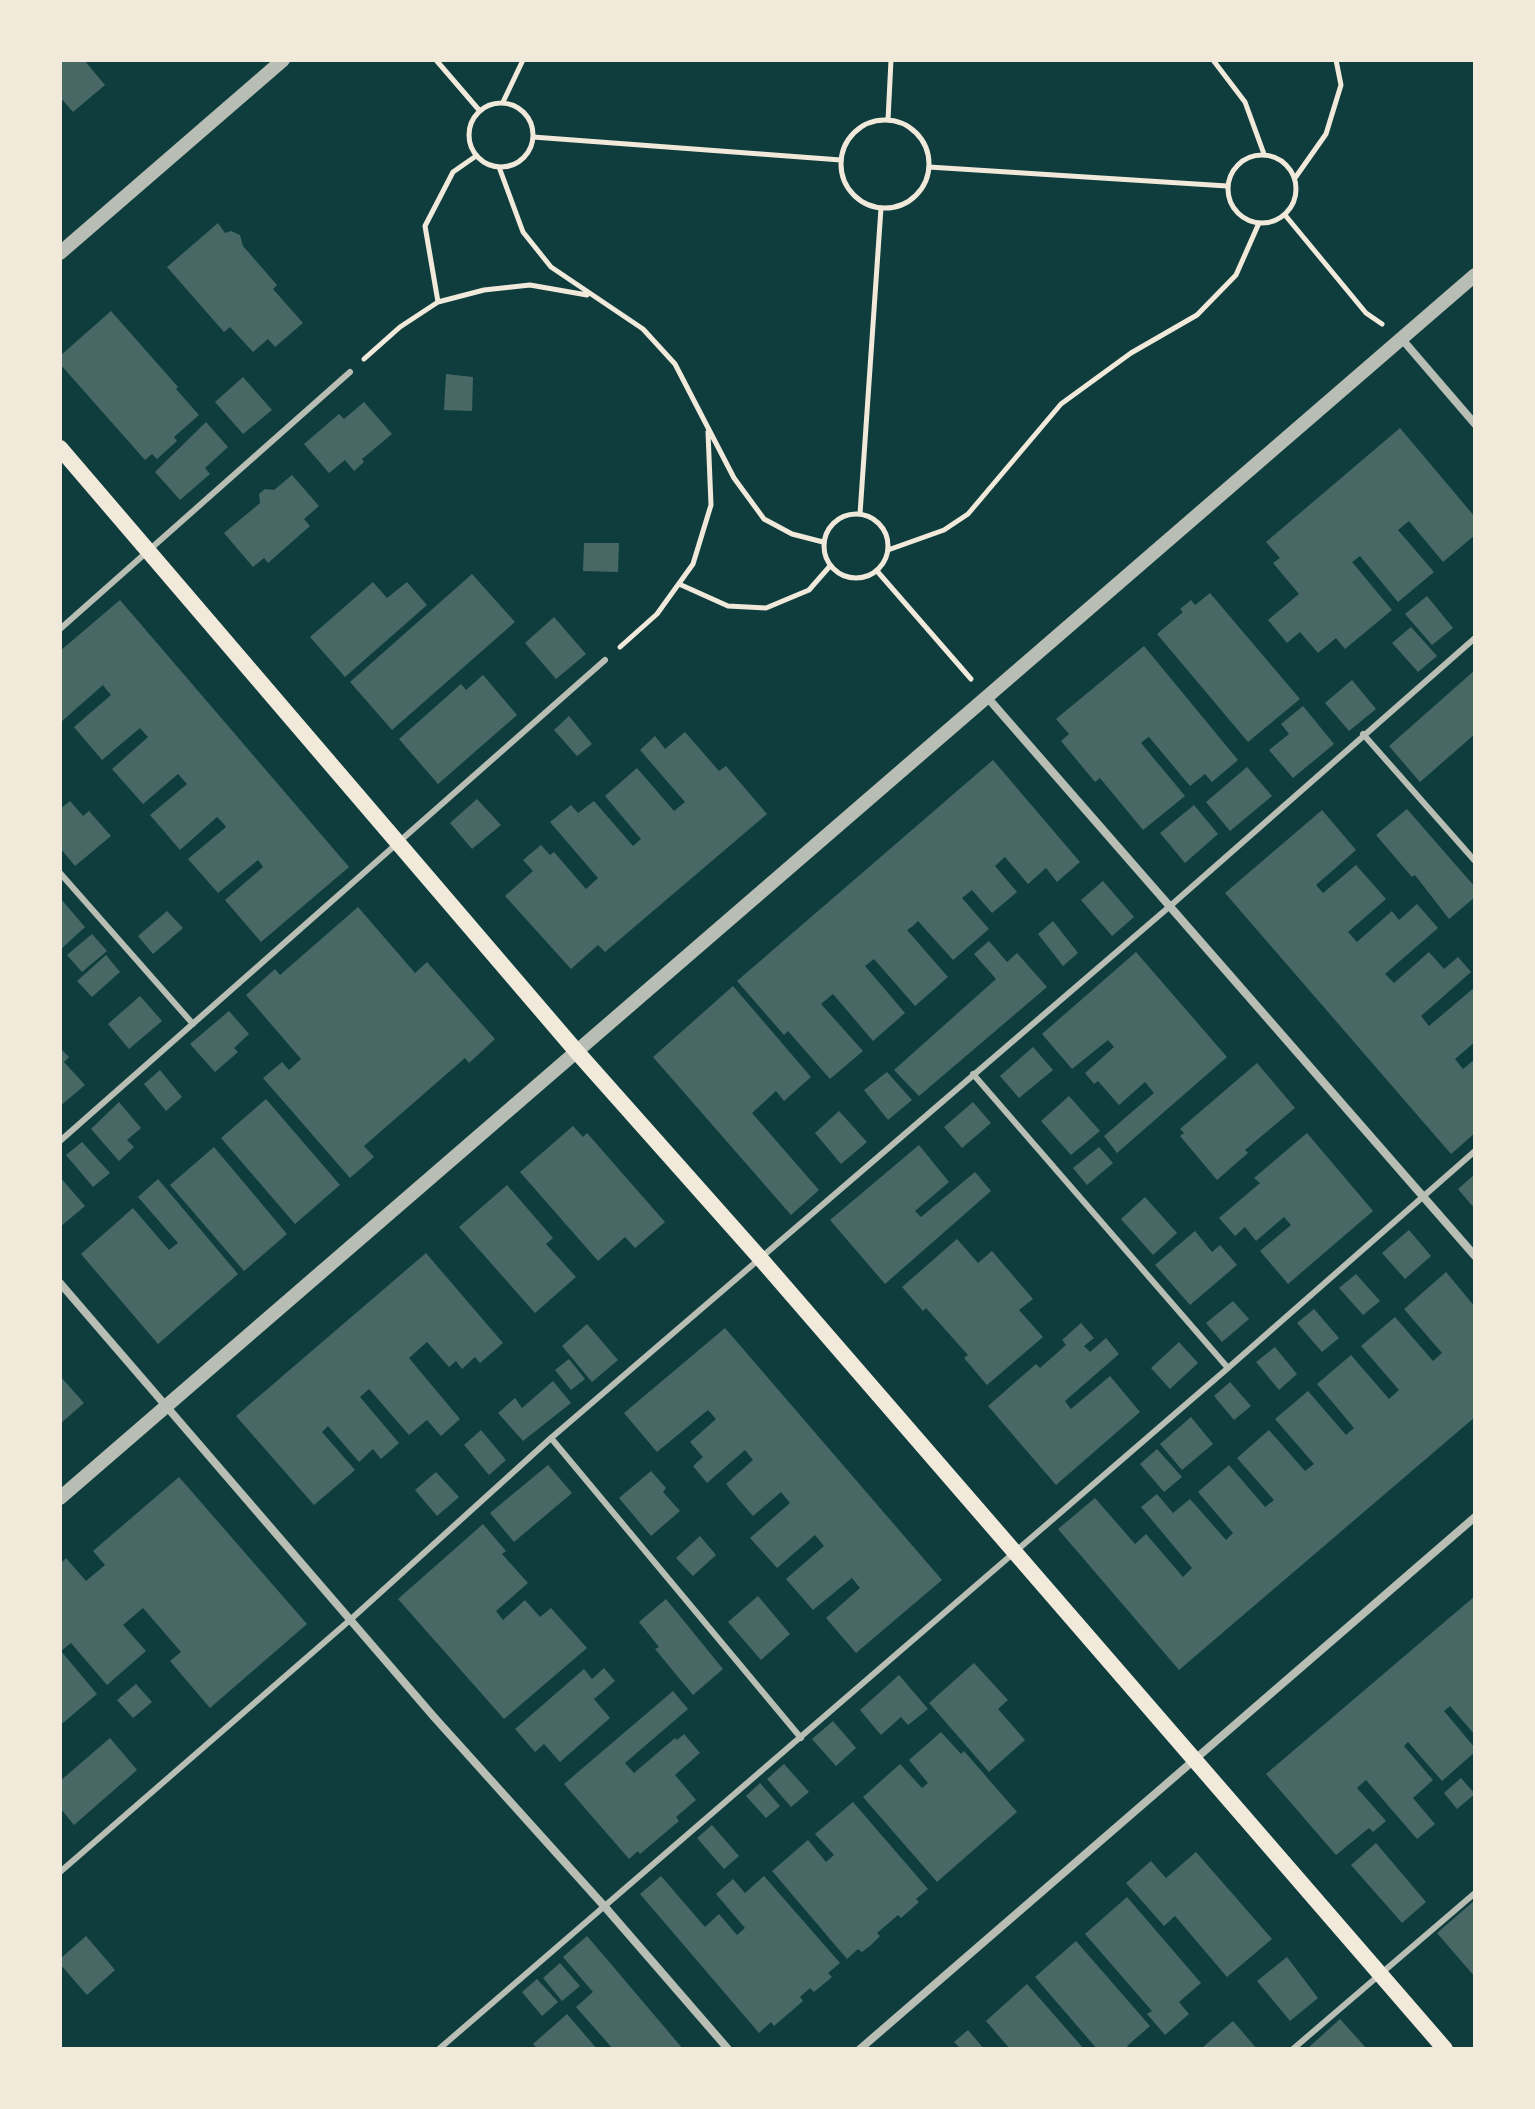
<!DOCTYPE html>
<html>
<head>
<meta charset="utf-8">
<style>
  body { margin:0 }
  #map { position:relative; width:1535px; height:2109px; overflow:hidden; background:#0f3d3e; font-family:"Roboto Serif",serif }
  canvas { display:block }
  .frame { position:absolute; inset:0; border:62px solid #f1e9da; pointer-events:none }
</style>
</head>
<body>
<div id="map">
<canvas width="1535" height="2109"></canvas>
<div class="frame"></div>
</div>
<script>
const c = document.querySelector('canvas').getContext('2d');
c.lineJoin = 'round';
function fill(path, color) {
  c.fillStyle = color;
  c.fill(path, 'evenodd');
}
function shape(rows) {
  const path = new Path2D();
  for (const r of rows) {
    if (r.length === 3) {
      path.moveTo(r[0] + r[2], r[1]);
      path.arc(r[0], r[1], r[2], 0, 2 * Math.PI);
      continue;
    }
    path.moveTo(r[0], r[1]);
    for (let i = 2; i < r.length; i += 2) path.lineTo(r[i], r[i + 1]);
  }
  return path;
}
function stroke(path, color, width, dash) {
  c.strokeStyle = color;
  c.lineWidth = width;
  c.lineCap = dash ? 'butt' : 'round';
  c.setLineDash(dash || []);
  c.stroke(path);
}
fill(shape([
  [61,60,84,60,105,85,73,112,60,97],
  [218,223,225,233,231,231,240,235,243,246,277,285,273,289,303,323,275,347,268,339,253,352,230,327,224,332,167,267],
  [111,311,178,387,176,389,199,415,174,437,177,441,157,459,152,454,145,460,60,364,60,356],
  [446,374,473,377,472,411,444,410],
  [243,377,272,410,243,434,215,402],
  [364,402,392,434,362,459,364,462,354,471,345,460,329,473,304,444,339,414,344,419],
  [206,422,228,447,205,468,210,474,180,500,155,472],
  [1400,428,1475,517,1475,535,1443,562,1409,521,1398,530,1434,572,1398,602,1360,556,1352,562,1392,610,1345,649,1336,638,1318,653,1300,632,1287,643,1268,620,1299,594,1273,563,1280,558,1266,542],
  [292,475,319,506,304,519,310,526,268,563,264,558,253,567,224,533,260,503,259,494,265,489,274,490],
  [584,543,619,543,618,572,583,571],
  [472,574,515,622,392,730,350,682],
  [373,582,387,598,407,582,427,605,345,677,310,637],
  [1210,593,1300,699,1248,742,1157,634,1183,612,1180,609,1191,600,1195,605],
  [1427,596,1453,628,1432,645,1405,614],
  [120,600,349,867,261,942,225,900,263,867,258,860,218,893,188,859,226,827,223,823,217,817,180,850,150,815,187,784,178,774,143,804,112,769,148,737,140,728,102,760,74,727,111,695,106,689,103,685,62,721,60,718,60,651],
  [554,617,586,654,556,679,525,643],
  [1411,627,1437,656,1418,672,1392,643],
  [1144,646,1238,760,1212,782,1205,774,1190,786,1149,737,1147,738,1141,743,1185,796,1143,830,1100,778,1095,782,1061,741,1069,734,1056,719],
  [1475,670,1475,734,1420,782,1389,746],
  [483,675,517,715,438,784,399,739,461,684,466,690],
  [1352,680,1376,709,1349,731,1325,703],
  [1303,706,1334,744,1293,778,1269,750,1289,734,1281,724],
  [569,716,592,744,577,756,554,730],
  [685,732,719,771,726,766,767,814,605,952,598,945,571,969,505,896,533,871,523,860,541,845,550,855,554,852,586,889,598,878,550,822,571,805,578,813,594,801,633,846,641,839,605,796,637,768,674,811,685,802,640,750,655,736,665,749],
  [993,760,1080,862,1057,882,1046,868,1028,884,1005,857,995,866,1017,892,992,913,972,890,962,898,989,929,953,960,918,921,913,926,907,930,948,977,915,1006,874,959,865,966,905,1013,873,1041,833,994,821,1004,863,1051,830,1079,788,1031,784,1035,737,981],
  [1247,767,1272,796,1230,831,1206,802],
  [477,799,501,825,472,849,450,823],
  [70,801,83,816,89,811,111,836,75,866,60,848,60,809],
  [1194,805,1218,834,1185,863,1160,833],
  [1407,809,1475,887,1475,897,1449,919,1415,875,1412,877,1376,835],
  [1322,810,1356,850,1316,885,1323,893,1356,865,1386,899,1348,932,1357,942,1392,911,1399,920,1417,904,1438,928,1385,974,1394,983,1429,952,1444,969,1458,957,1471,972,1421,1016,1429,1026,1475,987,1475,1042,1455,1059,1463,1069,1475,1059,1475,1133,1451,1154,1225,893],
  [1103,881,1134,917,1112,936,1081,900],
  [60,898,85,927,60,950],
  [358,907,415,973,427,962,495,1039,469,1063,465,1058,364,1146,374,1157,350,1178,263,1078,282,1062,289,1070,301,1059,246,995,275,969,280,975],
  [167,911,183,928,153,954,138,936],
  [1053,921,1078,953,1063,966,1038,934],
  [92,934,107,951,82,972,67,955],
  [989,941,1007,962,1017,953,1047,987,919,1096,894,1070,996,979,974,954],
  [1136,952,1227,1057,1117,1153,1104,1136,1154,1093,1145,1082,1119,1105,1098,1081,1094,1084,1085,1073,1114,1047,1108,1040,1072,1069,1042,1034],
  [106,955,120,972,92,997,77,981],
  [733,986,811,1077,784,1101,776,1091,752,1113,819,1190,791,1215,653,1057],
  [140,996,162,1021,129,1049,108,1024],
  [229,1011,249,1034,234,1048,238,1052,215,1072,190,1044],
  [1033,1047,1053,1070,1019,1098,1000,1076],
  [60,1048,69,1057,64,1062,85,1085,60,1106],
  [1257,1063,1295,1108,1245,1150,1248,1153,1217,1180,1180,1136,1184,1133,1180,1129],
  [160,1070,182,1097,166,1111,144,1084],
  [887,1072,912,1100,888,1120,864,1090],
  [1069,1096,1100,1131,1071,1155,1041,1121],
  [266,1099,340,1185,295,1224,221,1138],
  [119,1102,141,1128,127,1140,134,1147,119,1161,91,1129],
  [973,1102,991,1123,962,1148,944,1127],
  [839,1111,867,1142,841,1164,815,1133],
  [573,1126,583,1137,587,1133,665,1222,635,1248,625,1237,598,1261,520,1172],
  [1307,1133,1373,1211,1288,1284,1260,1251,1291,1225,1284,1217,1256,1241,1245,1227,1235,1236,1219,1218,1260,1183,1254,1178],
  [82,1142,110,1173,93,1187,66,1155],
  [919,1145,949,1182,915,1211,921,1217,975,1172,991,1191,885,1284,830,1220],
  [214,1147,287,1234,244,1271,170,1185],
  [1099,1147,1113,1163,1087,1185,1073,1168],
  [1475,1174,1475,1209,1458,1189],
  [60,1177,85,1206,60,1227],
  [158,1179,238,1274,158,1344,81,1254,133,1208,169,1250,178,1243,138,1197],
  [507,1185,553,1238,546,1244,576,1277,535,1313,459,1227],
  [1145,1197,1177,1233,1153,1255,1121,1219],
  [1409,1230,1431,1256,1405,1279,1382,1253],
  [1195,1231,1212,1252,1220,1245,1237,1265,1190,1305,1155,1265],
  [957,1239,978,1263,992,1251,1033,1299,1019,1310,1043,1337,987,1385,964,1358,968,1355,926,1308,923,1311,902,1287],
  [426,1253,503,1343,480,1363,475,1357,462,1369,456,1361,449,1367,427,1342,409,1358,460,1419,441,1436,427,1420,409,1435,369,1389,360,1397,399,1443,381,1459,373,1449,359,1462,328,1426,322,1432,355,1470,314,1505,236,1416],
  [1446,1272,1475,1307,1475,1417,1179,1670,1058,1529,1095,1498,1135,1544,1146,1534,1183,1577,1192,1568,1141,1507,1157,1494,1173,1513,1190,1499,1226,1540,1233,1533,1198,1492,1229,1465,1265,1507,1274,1500,1237,1458,1269,1430,1305,1471,1314,1464,1275,1419,1308,1391,1346,1435,1354,1428,1317,1384,1351,1355,1389,1399,1399,1390,1361,1346,1395,1317,1433,1361,1442,1353,1404,1309],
  [1356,1274,1380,1301,1363,1315,1339,1288],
  [1233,1301,1249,1319,1222,1342,1206,1323],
  [1314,1309,1339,1338,1322,1352,1297,1323],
  [1081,1323,1094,1338,1084,1346,1090,1352,1106,1338,1119,1354,1065,1401,1071,1409,1110,1376,1140,1412,1056,1485,988,1406,1036,1364,1040,1368,1066,1345,1062,1340],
  [587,1324,618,1360,592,1382,562,1346],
  [725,1328,942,1580,856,1653,826,1618,860,1588,852,1578,813,1610,786,1579,824,1546,815,1535,777,1568,750,1538,790,1503,781,1492,753,1516,739,1500,726,1484,753,1460,745,1450,707,1483,693,1466,703,1457,690,1442,716,1419,708,1410,657,1452,624,1413],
  [1179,1342,1198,1363,1170,1389,1151,1368],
  [1275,1347,1297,1374,1279,1390,1256,1362],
  [569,1359,585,1379,571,1390,555,1370],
  [60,1376,84,1403,60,1424],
  [553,1381,571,1403,523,1441,498,1413,515,1398,522,1408],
  [1230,1382,1251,1406,1234,1420,1214,1396],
  [1191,1417,1213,1444,1182,1470,1160,1444],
  [481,1430,506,1460,489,1475,464,1445],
  [1157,1449,1182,1477,1164,1492,1140,1464],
  [548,1465,572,1493,514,1542,490,1513],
  [651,1471,666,1488,663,1492,680,1511,651,1536,619,1498],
  [436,1472,459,1497,437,1516,415,1490],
  [179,1477,307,1624,210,1708,170,1661,181,1652,143,1608,123,1625,146,1651,107,1685,71,1643,61,1651,97,1694,63,1723,60,1720,60,1564,66,1558,86,1581,105,1565,93,1551],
  [483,1524,506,1551,502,1554,528,1583,496,1611,503,1620,525,1600,540,1617,551,1608,587,1648,504,1719,398,1599],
  [700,1536,716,1555,693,1576,676,1558],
  [758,1596,790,1634,761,1660,728,1622],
  [1475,1596,1475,1735,1450,1706,1444,1711,1475,1748,1475,1752,1442,1781,1408,1742,1404,1746,1433,1780,1413,1798,1435,1824,1417,1839,1366,1780,1357,1788,1386,1821,1373,1832,1369,1828,1336,1855,1266,1774],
  [666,1599,723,1669,693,1695,655,1649,659,1647,639,1622],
  [974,1663,1008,1700,998,1709,1025,1740,989,1772,929,1703],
  [604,1668,615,1681,594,1699,610,1718,560,1762,544,1744,535,1752,515,1729,584,1669,592,1679],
  [899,1675,928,1709,908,1725,901,1717,881,1735,860,1710],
  [136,1684,152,1702,133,1718,117,1700],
  [673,1691,688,1709,625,1763,634,1773,675,1738,677,1740,684,1734,700,1753,675,1775,696,1800,676,1817,679,1821,640,1854,638,1851,629,1859,564,1784],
  [833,1721,856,1748,836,1766,812,1739],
  [941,1732,961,1754,964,1751,1017,1812,937,1882,863,1797,900,1764,922,1788,928,1783,909,1760],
  [110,1738,137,1770,74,1825,60,1808,60,1781],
  [784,1764,809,1792,791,1807,767,1779],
  [1461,1778,1475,1794,1457,1809,1444,1793],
  [760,1783,780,1806,766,1818,746,1796],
  [853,1802,928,1889,916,1899,919,1902,909,1911,901,1918,898,1915,877,1933,880,1936,871,1945,862,1952,858,1949,847,1959,772,1871,808,1840,826,1862,834,1855,815,1834],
  [712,1825,739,1856,724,1869,697,1838],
  [1376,1843,1426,1902,1402,1923,1351,1865],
  [1196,1852,1272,1939,1227,1977,1175,1916,1164,1926,1126,1883,1151,1861,1166,1878],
  [661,1876,705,1927,719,1914,737,1935,745,1928,716,1894,733,1879,745,1893,764,1876,840,1963,828,1973,832,1977,814,1992,810,1988,800,1997,803,2001,774,2026,771,2022,759,2033,640,1894],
  [1127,1897,1201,1983,1179,2002,1189,2014,1165,2035,1147,2014,1152,2011,1085,1934],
  [1475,1900,1475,1977,1437,1933],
  [86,1936,115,1970,87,1995,60,1964,60,1959],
  [587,1936,605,1957,683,2049,613,2049,576,2007,593,1992,563,1957],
  [1076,1941,1150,2026,1127,2046,1130,2049,1097,2049,1035,1977],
  [1287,1957,1318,1998,1290,2021,1257,1981],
  [560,1963,580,1986,562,2001,543,1978],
  [537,1979,558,2002,542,2016,522,1992],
  [1027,1984,1084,2049,1010,2049,986,2021],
  [567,2014,597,2049,538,2049,533,2044],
  [1340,2019,1367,2049,1307,2049],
  [1233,2021,1257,2049,1201,2049,1211,2040],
  [968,2030,984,2049,961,2049,954,2042]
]), '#486865');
stroke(shape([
  [436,60,479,110],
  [1213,60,1245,102,1264,154],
  [503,102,523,60],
  [501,135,32],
  [888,120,891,60],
  [885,164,44],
  [533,137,841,160],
  [1262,189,34],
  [499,167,523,232,551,267,643,329,675,364,734,478,764,519,792,534,823,542],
  [929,167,1227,186],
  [1295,178,1326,134,1341,85,1336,60],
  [1285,215,1366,313,1382,324],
  [438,302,425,226,453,172,476,156],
  [364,359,400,327,438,302,484,290,530,285,587,295],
  [856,546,32],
  [860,514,881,208],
  [888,550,944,530,968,514,1061,404,1131,353,1197,315,1236,275,1259,223],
  [877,571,971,679],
  [679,584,728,606,766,608,809,590,830,566],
  [620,647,657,614,693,564,711,505,708,432]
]), '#f1e9da', 5);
stroke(shape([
  [60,629,350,372],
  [1363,734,1475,861],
  [60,873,193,1024],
  [973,1074,1228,1368],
  [60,1141,605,660],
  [551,1438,801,1738],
  [60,1872,350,1620,551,1438,1169,907,1475,638],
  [439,2049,1228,1368,1475,1151],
  [1293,2049,1475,1893]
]), '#b8beb3', 6);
stroke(shape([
  [1401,338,1475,424],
  [987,697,1475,1256],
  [60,1283,434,1717,605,1907,728,2049],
  [860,2049,1475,1517]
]), '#b8beb3', 8);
stroke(shape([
  [60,253,283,60],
  [60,1498,1475,275]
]), '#b8beb3', 14);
stroke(shape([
  [60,448,577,1052,760,1258,1445,2049]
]), '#f1e9da', 16);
</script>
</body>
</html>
